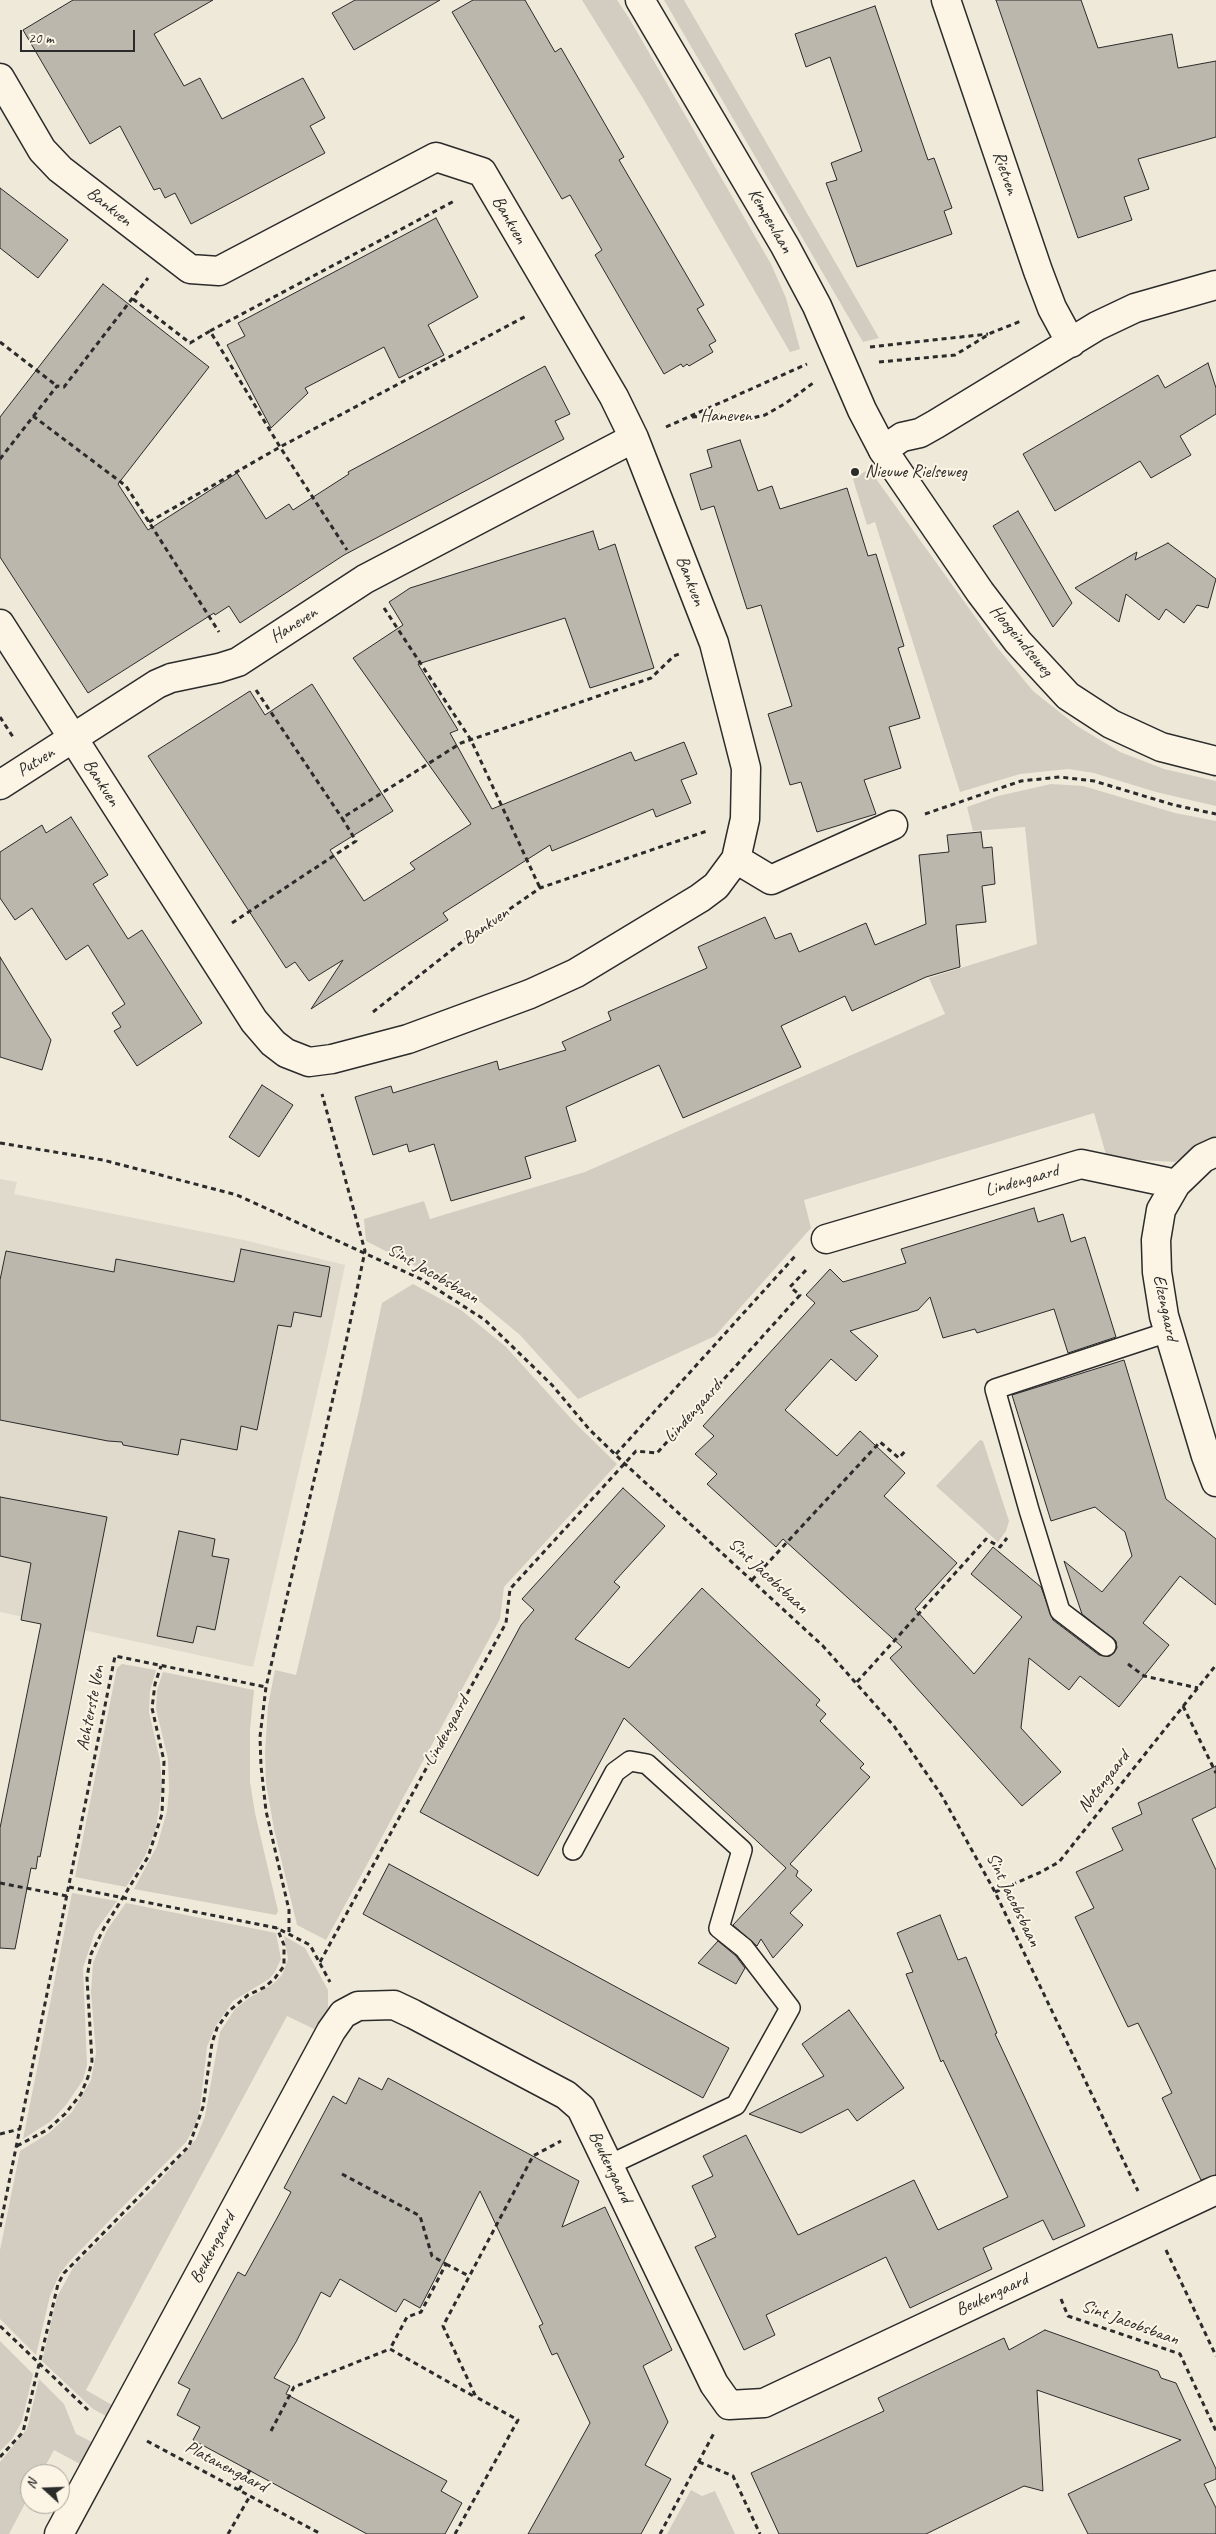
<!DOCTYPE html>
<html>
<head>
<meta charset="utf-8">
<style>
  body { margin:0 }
  #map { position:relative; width:1216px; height:2534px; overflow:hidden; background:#efe9da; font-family:Caveat,sans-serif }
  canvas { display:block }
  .north { position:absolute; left:20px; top:2464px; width:50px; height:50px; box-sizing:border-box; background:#fcf5e5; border:1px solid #a8a49b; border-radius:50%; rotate:290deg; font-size:14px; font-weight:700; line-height:20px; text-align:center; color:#2b2b2b }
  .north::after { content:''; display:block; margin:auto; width:18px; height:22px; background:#2b2b2b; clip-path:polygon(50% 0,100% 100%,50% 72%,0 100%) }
  .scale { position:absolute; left:20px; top:30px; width:115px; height:22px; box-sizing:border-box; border:2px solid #2b2b2b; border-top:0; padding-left:6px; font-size:15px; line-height:18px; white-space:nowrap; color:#2b2b2b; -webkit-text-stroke:4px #fcf5e5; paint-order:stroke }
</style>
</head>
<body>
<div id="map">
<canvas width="1216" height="2534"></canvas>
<div class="north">N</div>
<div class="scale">20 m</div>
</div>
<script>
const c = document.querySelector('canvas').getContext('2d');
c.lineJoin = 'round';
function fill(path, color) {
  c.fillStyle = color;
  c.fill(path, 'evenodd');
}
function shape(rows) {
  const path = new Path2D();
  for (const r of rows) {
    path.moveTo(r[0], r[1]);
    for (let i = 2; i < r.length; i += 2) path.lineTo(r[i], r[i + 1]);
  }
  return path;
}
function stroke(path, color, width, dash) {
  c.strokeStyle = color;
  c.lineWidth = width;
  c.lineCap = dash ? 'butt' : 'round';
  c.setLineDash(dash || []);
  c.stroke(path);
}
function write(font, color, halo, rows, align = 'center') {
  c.font = font + ' Caveat,sans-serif';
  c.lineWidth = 4;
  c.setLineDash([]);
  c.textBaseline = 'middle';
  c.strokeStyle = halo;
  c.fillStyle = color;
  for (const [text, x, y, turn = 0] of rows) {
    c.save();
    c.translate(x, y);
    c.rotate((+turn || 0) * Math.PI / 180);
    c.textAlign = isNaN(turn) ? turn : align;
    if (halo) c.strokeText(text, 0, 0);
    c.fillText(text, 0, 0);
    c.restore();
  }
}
fill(shape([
  [0,1179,17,1182,14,1194,244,1240,345,1265,328,1346,253,1667,0,1612]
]), '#e0dacc');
fill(shape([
  [582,0,617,0,629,18,771,264,786,298,800,349,790,352,644,100],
  [664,0,684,0,879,338,863,342],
  [869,469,996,646,1033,691,1077,726,1120,752,1164,769,1216,781,1216,806,1156,792,1094,773,1068,769,1020,774,960,792,875,522,867,525,853,479],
  [1051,784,1083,786,1175,813,1216,821,1216,1136,1175,1162,1107,1158,1094,1113,804,1200,811,1228,715,1336,578,1399,520,1335,472,1295,366,1241,364,1219,424,1201,430,1219,585,1172,945,1014,929,978,1037,944,1025,827,973,831,967,807,998,796],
  [413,1284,461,1310,506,1347,575,1423,617,1464,504,1587,500,1619,326,1940,297,1925,274,1829,266,1783,265,1752,268,1706,275,1670,296,1675,359,1410,382,1303],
  [980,1440,983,1441,1009,1521,1006,1531,998,1542,936,1486],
  [122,1664,156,1670,150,1691,149,1712,160,1760,162,1787,156,1828,145,1856,126,1887,75,1877,117,1668],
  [163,1672,254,1690,250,1729,250,1782,255,1813,278,1911,276,1915,134,1889,157,1846,167,1811,169,1790,168,1759,156,1709,157,1690],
  [72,1893,117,1901,95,1932,83,1968,87,2065,83,2080,66,2105,51,2121,23,2139],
  [126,1903,276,1933,281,1959,275,1972,269,1979,233,2001,215,2027,207,2047,200,2109,195,2126,186,2142,69,2262,59,2275,50,2296,36,2355,0,2319,0,2250,20,2151,49,2133,72,2112,91,2080,96,2053,91,1992,93,1963,107,1930],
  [284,1936,305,1948,328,1990,328,2008,314,2029,287,2016,86,2390,112,2405,106,2416,93,2409,42,2361,57,2297,74,2266,155,2186,196,2139,205,2116,220,2032,235,2009,249,1998,273,1984,282,1975,288,1959],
  [0,2341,33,2374,22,2421,12,2439,0,2451],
  [39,2379,64,2404,76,2434,92,2442,80,2464,54,2450,41,2474,30,2474,30,2494,9,2534,0,2534,0,2462,27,2429],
  [691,2490,702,2496,715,2491,735,2534,667,2534]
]), '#d2cdc0');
const building = shape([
  [73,0,213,0,154,34,184,86,200,78,222,119,303,78,325,118,310,126,325,153,191,224,175,193,165,198,160,188,154,190,120,126,90,144,23,30,73,0],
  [355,0,440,0,354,50,332,13,355,0],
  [473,0,525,0,555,52,561,48,624,157,619,160,704,305,697,309,716,341,709,345,713,352,689,366,687,364,683,367,681,364,664,374,595,255,602,250,570,195,562,199,452,12,473,0],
  [996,0,1081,0,1098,48,1172,34,1178,68,1216,61,1216,137,1138,159,1149,189,1124,197,1132,220,1078,238,996,0],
  [875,6,928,160,934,158,952,208,944,211,952,234,857,267,826,183,837,180,831,163,862,151,830,57,806,67,795,34,875,6],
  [0,188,68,240,38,278,0,248,0,188],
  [436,218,478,297,428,325,444,355,399,378,384,347,305,388,308,393,271,428,227,345,245,336,238,323,436,218],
  [103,284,209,367,118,484,148,530,237,473,266,519,289,504,293,510,349,474,348,472,545,366,570,414,555,421,564,439,344,555,240,623,229,606,215,615,214,613,88,693,0,557,0,417,103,284],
  [1208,363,1216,388,1216,414,1180,436,1191,455,1151,478,1140,461,1055,511,1023,454,1158,375,1165,388,1208,363],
  [740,440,758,491,772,486,780,509,847,488,868,556,876,554,904,646,898,648,920,718,889,727,901,768,864,780,876,814,817,832,801,782,790,785,768,714,792,706,761,605,747,609,714,506,701,510,690,474,712,467,707,450,740,440],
  [1018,511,1072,603,1053,627,993,526,1018,511],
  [593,531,599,550,615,544,654,668,590,688,565,618,418,664,458,730,450,733,492,809,631,752,635,761,684,742,697,774,681,780,691,803,656,817,653,809,552,851,550,845,443,913,448,920,311,1009,343,960,309,981,295,962,286,968,148,756,250,691,265,715,312,684,393,811,330,850,364,901,415,869,410,863,471,824,353,658,403,625,389,602,410,588,593,531],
  [1168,543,1216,579,1208,608,1197,605,1184,623,1166,609,1159,620,1126,594,1119,622,1075,588,1137,552,1135,560,1168,543],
  [71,817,108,875,93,884,128,939,142,930,202,1023,137,1066,114,1031,121,1027,112,1013,125,1004,88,945,66,960,32,908,15,920,0,898,0,852,42,825,46,833,71,817],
  [981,832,983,848,992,847,995,884,982,886,986,922,956,925,960,967,926,977,852,1011,845,996,781,1026,801,1067,683,1118,659,1065,566,1107,576,1141,525,1157,531,1178,451,1201,434,1144,409,1152,407,1144,373,1155,355,1097,391,1086,393,1093,497,1061,499,1070,566,1050,562,1042,611,1020,608,1012,707,968,698,947,765,917,775,939,791,933,799,952,866,923,875,945,926,924,919,855,949,852,947,835,981,832],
  [0,957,51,1040,42,1070,0,1057,0,957],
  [262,1085,293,1105,259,1157,229,1137,262,1085],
  [1034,1208,1038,1222,1063,1214,1071,1242,1085,1237,1116,1337,1068,1353,1054,1309,977,1333,975,1329,943,1338,930,1297,918,1310,850,1331,878,1356,856,1381,831,1359,785,1410,837,1456,860,1431,905,1473,884,1496,957,1563,915,1609,974,1674,1022,1617,971,1574,993,1547,1041,1587,1053,1620,1099,1655,1110,1656,1117,1648,1116,1641,1082,1614,1064,1561,1102,1592,1132,1556,1125,1532,1095,1507,1051,1521,1012,1395,1124,1360,1166,1499,1216,1539,1216,1605,1180,1576,1143,1623,1169,1645,1119,1707,1080,1676,1069,1690,1029,1658,1021,1728,1061,1772,1022,1806,890,1658,902,1647,783,1539,776,1547,707,1484,717,1474,695,1454,714,1436,703,1426,815,1303,806,1295,830,1269,843,1282,870,1274,906,1263,901,1249,1034,1208],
  [241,1249,330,1267,321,1317,294,1312,291,1327,278,1325,257,1430,241,1426,237,1450,181,1439,178,1455,123,1445,122,1442,108,1441,0,1420,0,1280,6,1251,114,1272,116,1259,234,1282,241,1249],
  [623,1488,665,1526,614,1582,620,1587,575,1639,629,1668,702,1588,820,1700,816,1705,826,1714,820,1721,864,1764,860,1768,870,1777,790,1864,798,1871,796,1876,812,1890,790,1913,803,1925,773,1958,761,1939,757,1946,733,1925,786,1868,624,1718,538,1876,420,1812,521,1625,534,1610,522,1599,623,1488],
  [0,1497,107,1517,40,1857,38,1856,36,1869,31,1868,15,1949,0,1948,0,1828,41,1624,21,1620,31,1563,0,1556,0,1497],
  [179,1531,215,1539,212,1556,229,1559,215,1630,197,1626,193,1643,157,1636,179,1531],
  [1216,1766,1216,1807,1192,1819,1216,1870,1216,2175,1201,2180,1162,2098,1172,2093,1155,2057,1138,2023,1128,2027,1075,1917,1094,1908,1076,1872,1123,1850,1112,1828,1142,1814,1138,1803,1216,1766],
  [389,1864,729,2048,703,2098,363,1914,389,1864],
  [940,1915,958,1960,966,1957,997,2033,995,2034,1085,2226,1053,2240,1043,2220,983,2248,992,2269,910,2308,886,2257,766,2315,775,2335,744,2350,695,2247,716,2237,692,2186,713,2176,703,2156,746,2135,798,2235,914,2180,938,2230,1008,2197,943,2060,941,2062,906,1974,913,1972,897,1933,940,1915],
  [718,1941,736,1956,745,1968,736,1984,698,1963,718,1941],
  [849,2010,904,2088,857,2121,848,2109,801,2133,749,2114,824,2076,802,2044,849,2010],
  [359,2078,382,2090,388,2078,579,2181,562,2227,605,2207,672,2350,643,2366,668,2422,645,2465,671,2479,641,2534,528,2534,590,2423,557,2353,552,2355,539,2326,543,2324,480,2191,420,2308,404,2299,396,2312,340,2279,330,2297,321,2292,296,2342,274,2378,290,2386,286,2394,447,2481,441,2491,462,2503,445,2534,367,2534,193,2440,200,2427,177,2415,190,2389,178,2383,238,2272,245,2276,276,2220,291,2192,284,2188,333,2096,346,2104,359,2078],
  [1045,2330,1158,2371,1161,2378,1176,2383,1216,2469,1216,2479,1204,2484,1216,2508,1216,2534,1088,2534,1068,2494,1181,2440,1037,2390,1043,2491,1024,2486,926,2534,779,2534,751,2473,884,2411,878,2398,1004,2338,1009,2350,1045,2330]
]);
fill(building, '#bcb7ac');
stroke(building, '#2b2b2b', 1);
const service = shape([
  [1106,1646,1060,1611,1029,1510,995,1389,1168,1332],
  [573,1850,615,1772,630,1761,647,1764,742,1850,719,1928,744,1948,790,2008,736,2105,609,2165]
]);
const minor = shape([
  [946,0,1038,271,1052,308,1071,343],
  [0,78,42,150,60,169,190,269,219,271,436,157,482,172,614,397,634,438,714,643,746,768,745,819,736,859,716,886,700,898,576,973,530,994,408,1039,332,1059,309,1062,286,1053,273,1043,254,1021,0,624],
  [883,450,902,437,920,433,936,424,1097,326,1135,308,1216,285],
  [0,785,157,684,171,678,219,668,238,662,365,579,634,438],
  [736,859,771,880,893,825],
  [1216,1152,1203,1158,1176,1184,1161,1210,1156,1240,1157,1272,1164,1316,1206,1456,1216,1482],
  [826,1239,1081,1164,1176,1184],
  [59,2534,331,2031,343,2014,358,2006,394,2005,413,2014,566,2095,581,2108,714,2384,729,2405,764,2403,1216,2190]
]);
const tertiary = shape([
  [640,0,785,246,817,306,862,410,883,450,980,592,1018,642,1068,696,1111,724,1161,747,1216,761]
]);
stroke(service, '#2b2b2b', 22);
stroke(minor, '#2b2b2b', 31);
stroke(tertiary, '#2b2b2b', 31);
stroke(shape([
  [133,299,190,343,210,331,280,447,347,550],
  [210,331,456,200],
  [0,342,57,386],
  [870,347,988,334],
  [879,362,955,355,991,333,1021,321],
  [33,416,126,486,219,632],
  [692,417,719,415,748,419,765,415,786,403,813,383],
  [666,427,807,364],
  [0,459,57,386,64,387,148,278],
  [149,522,280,447,528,315],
  [384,608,471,740,540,888],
  [256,690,342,818],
  [0,717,13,737],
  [925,814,1021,781,1060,777,1094,781,1174,805,1216,814],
  [232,923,356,841,342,818,461,743,651,678,674,656,682,653],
  [373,1012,462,942,540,888,707,831],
  [0,1143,103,1160,237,1195,421,1279,485,1320,552,1385,589,1429,624,1463,823,1646,894,1726,942,1796,995,1892,1138,2191],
  [616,1454,797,1254],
  [752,1580,880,1442,899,1458,907,1449],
  [1128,1664,1144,1676,1198,1688],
  [857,1682,986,1539,1000,1547,1007,1538],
  [1183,1706,1216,1773],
  [0,1883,67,1896],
  [69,1887,277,1928,310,1945,330,1982],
  [995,1892,1039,1873,1059,1862,1216,1665],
  [289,1932,289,1910,266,1811,261,1766,260,1737,266,1687,346,1342,365,1251,322,1094],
  [320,1962,506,1623,510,1589,636,1451,657,1453,800,1295,790,1287,808,1268],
  [0,2134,20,2129],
  [17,2146,47,2130,65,2114,81,2094,88,2077,92,2061,87,1978,91,1954,104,1928,148,1857,162,1814,164,1761,152,1708,155,1684,161,1666],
  [342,2174,420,2216,432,2256,446,2264,421,2312,407,2317,390,2349],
  [0,2227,115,1656,266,1687],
  [1166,2250,1216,2356],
  [446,2264,469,2276],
  [1061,2299,1068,2316,1180,2354,1216,2431],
  [0,2326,88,2410],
  [271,2431,294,2387,390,2349,475,2397],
  [147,2441,321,2534],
  [0,2457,23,2432,58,2284,64,2273,189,2146,203,2107,212,2043,217,2028,229,2011,248,1995,265,1987,275,1978,284,1966,284,1945,277,1928],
  [699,2462,733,2476,760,2534],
  [239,2490,250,2470],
  [228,2534,250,2496],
  [455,2534,518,2420,476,2397,443,2326,533,2156,561,2141],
  [660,2534,714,2433]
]), '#2b2b2b', 3, [5, 4]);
stroke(service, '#fcf5e5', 19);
stroke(minor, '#fcf5e5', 28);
stroke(tertiary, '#fcf5e5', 28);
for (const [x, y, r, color] of [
  [855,472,5,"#2b2b2b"]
]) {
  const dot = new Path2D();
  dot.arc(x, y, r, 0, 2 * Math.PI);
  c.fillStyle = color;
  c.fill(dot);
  stroke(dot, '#fcf5e5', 2);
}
write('18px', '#2b2b2b', '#fcf5e5', [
  ["Rietven",1005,173,71],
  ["Bankven",109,207,38],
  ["Bankven",509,220,60],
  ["Kempenlaan",770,221,60],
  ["Haneven",726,416],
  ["Bankven",690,581,69],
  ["Haneven",294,625,-33],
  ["Hoogeindseweg",1021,641,50],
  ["Putven",36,762,-32],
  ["Bankven",101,783,57],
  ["Bankven",486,926,-35],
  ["Lindengaard",1022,1181,-16],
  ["Sint Jacobsbaan",433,1274,30],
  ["Elzengaard",1165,1308,78],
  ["Lindengaard",693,1412,-48],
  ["Sint Jacobsbaan",768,1576,43],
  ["Achterste Ven",91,1708,-79],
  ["Lindengaard",447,1731,-61],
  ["Notengaard",1104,1782,-52],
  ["Sint Jacobsbaan",1013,1900,64],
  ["Beukengaard",610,2167,64],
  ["Beukengaard",213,2248,-62],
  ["Beukengaard",992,2295,-25],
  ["Sint Jacobsbaan",1130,2323,20],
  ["Platanengaard",226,2467,28]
]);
write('18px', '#2b2b2b', '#fcf5e5', [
  ["Nieuwe Rielseweg",865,472]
], 'left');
</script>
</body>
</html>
